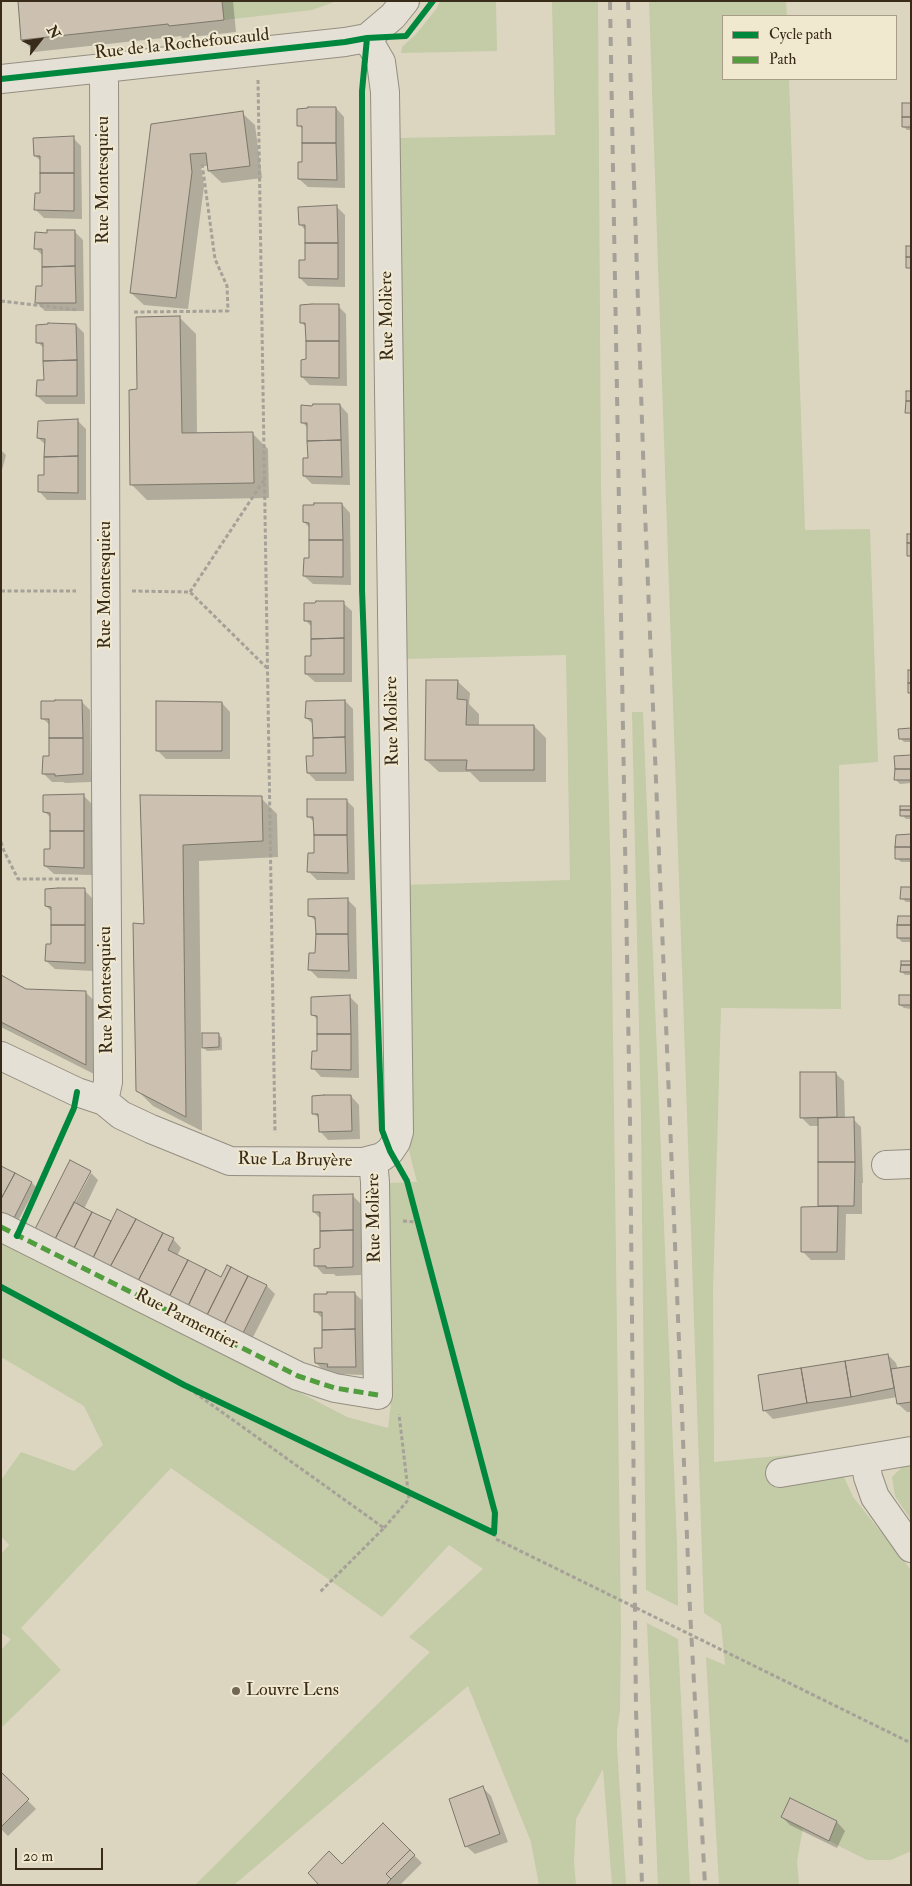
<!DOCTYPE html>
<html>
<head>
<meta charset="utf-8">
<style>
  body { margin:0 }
  #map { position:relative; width:912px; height:1886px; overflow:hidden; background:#dcd6c1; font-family:"IM FELL Double Pica",serif }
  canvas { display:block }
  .frame { position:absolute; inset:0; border:2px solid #382b1a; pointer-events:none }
  .legend { position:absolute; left:722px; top:15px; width:175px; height:65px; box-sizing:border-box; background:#f0e8cf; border:1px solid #a69c87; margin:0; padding:6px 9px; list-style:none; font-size:15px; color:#382b1a }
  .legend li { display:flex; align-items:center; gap:10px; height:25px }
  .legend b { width:25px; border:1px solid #a69c87 }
  .north { position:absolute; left:15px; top:15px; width:50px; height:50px; -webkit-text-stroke:4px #f0e8cf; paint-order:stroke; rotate:60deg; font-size:14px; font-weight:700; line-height:20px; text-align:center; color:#382b1a }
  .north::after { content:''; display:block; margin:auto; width:18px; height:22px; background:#382b1a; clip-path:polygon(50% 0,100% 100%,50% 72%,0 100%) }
  .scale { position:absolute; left:15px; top:1848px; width:88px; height:22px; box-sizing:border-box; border:2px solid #382b1a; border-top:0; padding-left:6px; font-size:15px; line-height:18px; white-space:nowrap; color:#382b1a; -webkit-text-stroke:4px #f0e8cf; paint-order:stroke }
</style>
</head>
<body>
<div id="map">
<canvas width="912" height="1886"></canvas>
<div class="frame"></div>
<ul class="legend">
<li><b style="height:6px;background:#00873e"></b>Cycle path</li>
<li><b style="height:6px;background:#529d3e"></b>Path</li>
</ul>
<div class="north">N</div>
<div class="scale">20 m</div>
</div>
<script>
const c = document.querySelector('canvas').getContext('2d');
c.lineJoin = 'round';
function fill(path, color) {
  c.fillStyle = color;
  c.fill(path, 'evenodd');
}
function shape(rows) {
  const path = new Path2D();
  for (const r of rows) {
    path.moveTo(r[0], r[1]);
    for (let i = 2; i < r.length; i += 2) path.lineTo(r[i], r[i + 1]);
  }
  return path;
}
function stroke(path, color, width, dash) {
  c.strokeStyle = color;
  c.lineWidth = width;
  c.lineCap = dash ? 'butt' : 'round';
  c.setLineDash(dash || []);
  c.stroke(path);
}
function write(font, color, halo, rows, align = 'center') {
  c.font = font + ' "IM FELL Double Pica",serif';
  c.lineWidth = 4;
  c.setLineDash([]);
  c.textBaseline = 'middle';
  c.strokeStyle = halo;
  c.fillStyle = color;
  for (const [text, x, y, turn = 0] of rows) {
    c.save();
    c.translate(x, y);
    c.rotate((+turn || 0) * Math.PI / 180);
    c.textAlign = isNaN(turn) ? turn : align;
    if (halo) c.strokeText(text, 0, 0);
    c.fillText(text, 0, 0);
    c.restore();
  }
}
fill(shape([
  [222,1,337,1,312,10,224,20],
  [440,1,496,1,497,51,401,53,402,47,417,33,437,8],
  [552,1,598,1,601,490,611,890,621,1630,620,1711,617,1730,617,1746,626,1885,612,1885,603,1769,576,1819,574,1862,576,1885,539,1885,531,1842,468,1686,234,1885,195,1885,430,1652,409,1637,483,1569,449,1545,382,1617,171,1468,21,1628,61,1670,1,1728,1,1650,11,1639,1,1633,1,1554,9,1545,1,1536,1,1480,21,1452,74,1471,103,1445,84,1406,1,1357,1,1237,347,1417,388,1428,391,1403,387,1183,417,1182,408,1147,402,885,570,880,566,655,402,659,397,138,555,135],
  [649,1,786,1,787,16,723,16,723,79,789,79,805,530,870,529,878,762,839,765,841,1009,721,1008,713,1290,714,1462,832,1451,853,1497,911,1570,911,1851,891,1860,867,1860,829,1841,837,1821,790,1798,781,1817,803,1828,797,1861,799,1885,719,1885,706,1657,725,1665,721,1624,704,1613],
  [632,712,643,712,677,1544,678,1606,646,1590,641,1117],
  [907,1462,911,1468,911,1520,895,1496,892,1477],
  [647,1623,678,1639,690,1885,658,1885]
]), '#c3cba7');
fill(shape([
  [30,1,233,1,236,32,182,38,181,36,34,52,22,39],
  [911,104,911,130,907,130,903,126],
  [336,108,344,117,345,188,308,187,299,179,304,163,303,130,299,125],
  [242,113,255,125,262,178,222,183,209,171,209,166,201,166,204,186,188,309,144,305,131,293,152,125],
  [73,138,81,146,82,219,44,218,35,209,42,195,41,161,35,156],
  [337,207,345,215,345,287,308,286,300,278,306,262,306,231,300,224],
  [74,231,83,240,84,311,45,311,36,302,43,287,43,256,35,248,48,234],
  [338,306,346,314,347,386,310,385,302,377,307,361,307,328,301,322],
  [180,318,196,334,197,434,252,433,268,449,269,498,147,500,131,484,138,391],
  [76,325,84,333,85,404,46,404,37,396,45,381,45,349,37,342],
  [340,405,348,414,350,485,312,484,304,476,309,459,308,428,302,422],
  [77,420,86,429,86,500,47,500,39,491,46,477,46,445,38,438],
  [1,450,6,455,1,474],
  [342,504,350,513,351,585,313,584,304,576,310,559,310,528,304,522],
  [343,603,352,611,352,682,315,682,306,674,312,657,312,627,305,620],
  [457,681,470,693,469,704,479,714,479,726,534,726,546,738,546,782,480,782,470,772,439,772,426,760],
  [81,701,90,710,91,782,65,783,63,782,52,782,43,773,50,757,50,725,42,718],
  [345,701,353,709,354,781,316,781,308,773,314,757,313,724,306,718],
  [222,703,230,712,230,759,166,759,157,750],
  [911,730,911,742,904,742,900,738],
  [911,757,911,783,900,784,896,780],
  [83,795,92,804,92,875,54,874,45,866,51,851,51,818,45,812],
  [141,797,261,798,277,814,278,857,199,861,202,1131,153,1106,137,1090,145,925],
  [346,800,354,808,355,880,317,880,309,872,315,855,315,823,308,816],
  [911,807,911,819,906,819,902,815],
  [911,836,911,862,901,862,897,858],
  [911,889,911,902,906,902,902,898],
  [84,890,92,898,93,971,55,969,46,961,52,945,52,912,46,906],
  [347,899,356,908,357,979,318,978,310,970,316,954,317,922,310,916],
  [911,917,911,942,902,942,898,938],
  [911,962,911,975,905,975,901,971],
  [1,977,26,990,85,992,98,1004,98,1076,1,1027],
  [911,996,911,1009,904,1008,900,1005],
  [350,997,358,1005,359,1078,321,1077,313,1068,318,1053,318,1020,312,1014],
  [218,1034,222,1038,222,1050,207,1051,202,1046],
  [835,1073,844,1081,845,1119,853,1119,861,1127,863,1183,862,1183,862,1214,846,1214,845,1260,811,1260,803,1252,819,1208,819,1126,810,1126,801,1117],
  [351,1096,359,1105,360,1139,328,1140,320,1131,320,1119,313,1113],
  [71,1162,90,1172,98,1180,84,1209,111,1223,118,1211,173,1239,181,1248,177,1256,189,1263,221,1278,228,1267,267,1286,275,1294,251,1341,217,1324,212,1319,179,1302,178,1304,103,1266,98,1262,65,1245,64,1246,45,1237,36,1228],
  [88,1173,91,1173,72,1209,70,1207],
  [1,1167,32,1183,36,1187,18,1221,1,1213],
  [352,1195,361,1204,361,1275,336,1276,334,1274,323,1274,315,1265,321,1250,321,1219,314,1212],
  [354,1293,363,1301,364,1375,337,1374,334,1372,324,1371,316,1363,323,1349,323,1319,315,1311],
  [888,1355,896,1363,898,1370,911,1367,911,1412,907,1412,898,1404,897,1397,773,1419,764,1410],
  [1,1773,36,1809,8,1836,1,1829],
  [483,1788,491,1796,508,1842,475,1854,466,1846],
  [790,1799,837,1822,845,1831,837,1848,790,1825,782,1817],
  [383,1825,422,1863,400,1885,321,1885]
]), '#0003');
const building = shape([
  [18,1,222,1,224,20,169,26,168,24,21,40,18,1],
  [902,103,911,103,911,117,902,117,902,103],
  [308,107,336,107,336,143,302,143,302,126,297,126,297,109,308,108,308,107],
  [243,111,250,166,208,171,206,153,190,154,192,172,176,298,130,293,151,124,243,111],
  [902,117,911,117,911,127,902,127,902,117],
  [74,136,74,173,40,173,40,156,34,156,33,138,74,136],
  [302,143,336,143,337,180,298,179,298,162,302,162,302,143],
  [40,173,74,173,74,211,34,210,35,193,40,193,40,173],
  [337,205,338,243,305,243,305,225,299,225,298,207,337,205],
  [47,230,75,230,75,266,42,267,42,249,34,249,35,232,47,233,47,230],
  [305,243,338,243,338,279,299,278,299,260,305,260,305,243],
  [906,246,911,246,911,257,906,257,906,246],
  [906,257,911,257,911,268,906,268,906,257],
  [75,266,76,303,35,303,36,286,42,286,42,267,75,266],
  [312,304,339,304,339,341,306,341,305,323,300,323,300,305,312,304],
  [180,316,182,433,253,432,254,483,130,485,129,390,137,389,136,317,180,316],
  [48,323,76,324,77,360,43,361,43,343,36,343,36,325,48,324,48,323],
  [306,341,339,341,339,378,301,377,301,360,306,359,306,341],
  [77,360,77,396,36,396,37,380,44,380,43,361,77,360],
  [906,391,911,391,911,401,906,401,906,391],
  [906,401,911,401,911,413,905,413,906,401],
  [313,404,340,404,341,440,307,441,307,423,301,423,301,405,312,406,313,404],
  [78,419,78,456,44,457,45,439,37,438,38,421,78,419],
  [341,440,342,477,303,476,303,458,308,458,307,441,341,440],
  [78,456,78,493,38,492,38,475,44,475,44,457,78,456],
  [314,503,342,503,343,540,309,540,309,523,303,522,303,505,314,505,314,503],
  [907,534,911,534,911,543,907,543,907,534],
  [309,540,343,540,343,577,303,576,304,558,309,558,309,540],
  [907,543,911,543,911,556,907,556,907,543],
  [316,601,344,601,344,638,311,639,311,621,304,621,304,603,315,603,316,601],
  [344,638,344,674,305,674,305,656,311,656,311,639,344,638],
  [908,670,911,670,911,683,908,683,908,670],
  [426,680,458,680,457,699,467,700,466,725,534,725,534,770,466,770,467,760,425,760,426,680],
  [908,683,911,683,911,693,908,693,908,683],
  [55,700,82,700,83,738,49,738,49,719,41,719,41,701,55,701,55,700],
  [345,700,345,737,313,738,312,719,305,718,306,701,345,700],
  [156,701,222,702,222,751,156,751,156,701],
  [911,728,911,739,899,739,898,729,911,728],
  [345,737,346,773,307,773,306,756,313,756,313,738,345,737],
  [49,738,83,738,83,774,55,776,55,774,42,774,43,756,49,756,49,738],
  [911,755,911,769,895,769,894,756,911,755],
  [895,769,911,769,911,780,894,780,895,769],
  [84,794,84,831,50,831,50,813,43,812,43,795,84,794],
  [140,795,262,796,263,841,183,845,186,1117,136,1091,133,923,144,924,140,795],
  [307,799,347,799,347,835,314,835,313,817,307,817,307,799],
  [900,806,911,806,911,810,900,810,900,806],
  [900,810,911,810,911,816,900,816,900,810],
  [50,831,84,831,84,868,44,866,44,849,50,849,50,831],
  [911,834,911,847,895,847,896,835,911,834],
  [314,835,347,835,348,873,307,872,308,853,314,853,314,835],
  [895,847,911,847,911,859,895,859,895,847],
  [901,887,911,887,911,899,900,899,901,887],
  [58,888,85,888,85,925,51,925,51,907,45,906,45,889,58,888],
  [348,898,348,934,316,934,315,917,308,916,308,899,348,898],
  [898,916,911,916,911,925,897,925,898,916],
  [51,925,85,925,85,963,45,961,46,944,51,944,51,925],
  [897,925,911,925,911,938,897,938,897,925],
  [316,934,348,934,349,971,308,970,309,953,315,953,316,934],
  [901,961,911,961,911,965,901,965,901,961],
  [901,965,911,965,911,972,900,972,901,965],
  [1,975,26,989,86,991,86,1065,1,1022,1,975],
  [350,995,351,1034,317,1034,317,1016,311,1015,311,997,350,995],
  [899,995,911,995,911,1005,899,1005,899,995],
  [202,1033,219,1033,219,1047,202,1048,202,1033],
  [317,1034,351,1034,351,1070,311,1069,312,1051,317,1051,317,1034],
  [800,1072,836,1072,837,1117,800,1118,800,1072],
  [324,1095,351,1095,352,1131,319,1132,318,1114,312,1114,312,1096,324,1095],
  [854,1117,855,1162,818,1162,818,1118,854,1117],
  [70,1160,91,1171,55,1239,35,1229,70,1160],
  [818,1162,855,1162,854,1206,818,1206,818,1162],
  [1,1166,15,1173,1,1199,1,1166],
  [15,1173,32,1182,14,1218,1,1212,1,1199,15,1173],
  [353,1194,353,1230,320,1231,320,1212,313,1212,313,1195,353,1194],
  [74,1202,92,1212,74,1248,55,1239,74,1202],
  [838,1206,837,1252,801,1252,801,1207,838,1206],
  [117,1209,136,1219,110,1267,93,1258,117,1209],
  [92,1212,111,1221,93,1258,74,1248,92,1212],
  [136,1219,163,1233,138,1281,110,1267,136,1219],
  [353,1230,353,1267,326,1268,326,1266,314,1266,314,1249,320,1248,320,1231,353,1230],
  [163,1233,174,1238,168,1250,188,1260,169,1297,138,1281,163,1233],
  [188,1260,206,1269,188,1306,169,1297,188,1260],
  [227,1265,231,1267,207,1315,188,1306,206,1269,221,1277,227,1265],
  [231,1267,248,1276,224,1324,207,1315,231,1267],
  [248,1276,267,1285,243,1333,224,1324,248,1276],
  [327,1292,355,1292,355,1329,322,1330,322,1312,314,1312,314,1294,327,1294,327,1292],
  [355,1329,356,1367,327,1367,328,1364,315,1363,314,1348,322,1348,322,1330,355,1329],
  [888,1354,894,1388,851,1397,845,1361,888,1354],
  [845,1361,851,1397,807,1403,801,1368,845,1361],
  [911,1366,911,1402,897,1404,891,1369,911,1366],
  [801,1368,807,1403,763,1411,758,1375,801,1368],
  [1,1772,29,1799,1,1827,1,1772],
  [483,1786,500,1834,465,1847,449,1799,483,1786],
  [790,1798,837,1821,829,1841,781,1817,790,1798],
  [383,1823,410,1850,386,1874,391,1879,386,1885,319,1885,308,1873,329,1851,342,1864,383,1823],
  [410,1850,415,1855,391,1879,386,1874,410,1850]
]);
fill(building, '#ccc0b1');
stroke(building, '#7c776b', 1);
const minor = shape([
  [1,79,345,42,367,38,393,16,405,1],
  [1,1056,77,1092,104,1101,121,1115,151,1129,230,1161,363,1162,382,1157,390,1151,396,1142,399,1132,385,92,381,62,367,38],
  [104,1101,108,1082,106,780,104,69],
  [886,1165,911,1164],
  [1,1227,298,1376,335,1388,378,1395,375,1182,373,1161],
  [865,1460,868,1477,875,1497,911,1548],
  [780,1473,911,1451]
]);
stroke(minor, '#948e81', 30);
stroke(shape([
  [258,80,275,1133],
  [1,301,78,310],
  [134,312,228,311,227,286,215,259,202,163],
  [1,591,76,591],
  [132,591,190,592,267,668],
  [190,592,264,480],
  [1,842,4,851,18,879,78,879],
  [403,1221,418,1222],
  [184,1385,384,1528,320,1592],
  [384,1528,409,1499,399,1414],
  [494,1533,496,1539,911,1743]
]), '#a6a198', 3, [4, 2.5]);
stroke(minor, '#e4e0d6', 28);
stroke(shape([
  [610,1,630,1122,636,1711,642,1885],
  [628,1,645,512,690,1610,705,1885]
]), '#a6a198', 4, [9, 9]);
stroke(shape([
  [1,1227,298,1376,335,1388,378,1395]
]), '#529d3e', 5, [10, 5]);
stroke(shape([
  [1,79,345,42,367,38,406,36,433,1],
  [17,1236,74,1108,77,1092],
  [1,1287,184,1385,494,1533,495,1513,407,1181,390,1151,382,1130,362,590,362,91,367,38]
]), '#00873e', 6);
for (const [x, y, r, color] of [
  [236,1691,5,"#716754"]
]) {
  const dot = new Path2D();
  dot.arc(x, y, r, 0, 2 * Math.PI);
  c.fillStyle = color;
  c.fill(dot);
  stroke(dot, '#f0e8cf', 2);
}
write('18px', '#382b1a', '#f0e8cf', [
  ["Rue de la Rochefoucauld",182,45,-6],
  ["Rue Montesquieu",104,180,-90],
  ["Rue Molière",388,316,-91],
  ["Rue Montesquieu",106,585,-90],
  ["Rue Molière",393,721,-91],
  ["Rue Montesquieu",107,990,-91],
  ["Rue La Bruyère",295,1161,1],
  ["Rue Molière",375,1218,-91],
  ["Rue Parmentier",186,1320,27]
]);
write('18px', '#382b1a', '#f0e8cf', [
  ["Louvre Lens",246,1691]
], 'left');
</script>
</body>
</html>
